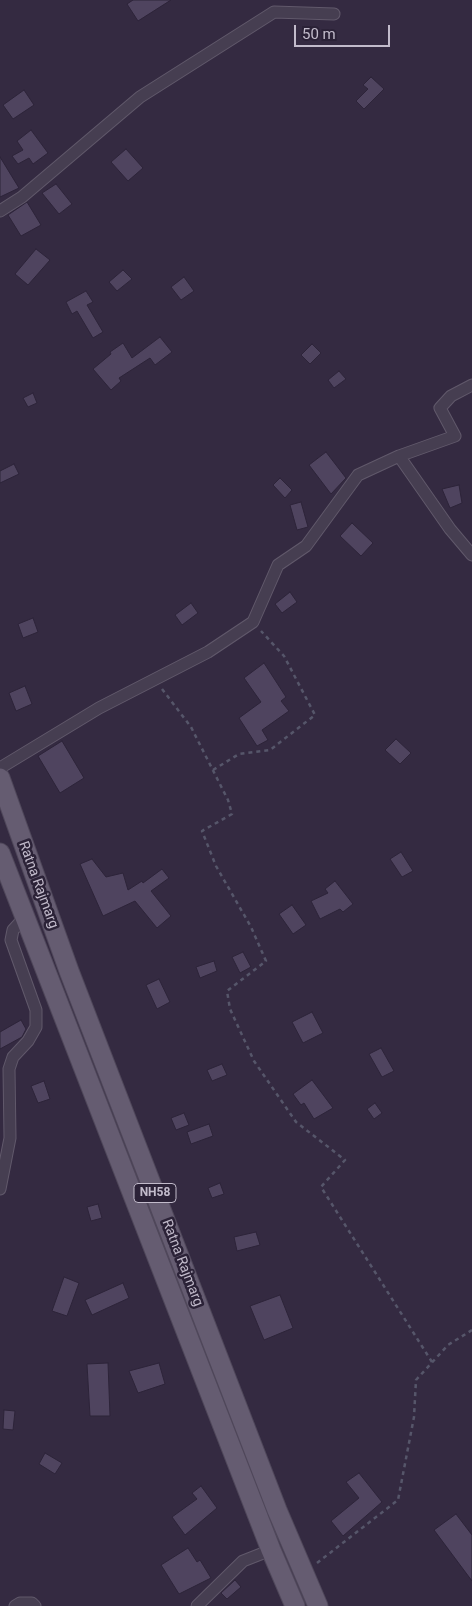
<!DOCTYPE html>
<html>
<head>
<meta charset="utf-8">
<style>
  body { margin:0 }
  #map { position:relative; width:472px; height:1606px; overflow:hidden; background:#342a41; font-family:Roboto,sans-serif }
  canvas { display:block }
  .scale { position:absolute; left:294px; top:25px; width:96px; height:22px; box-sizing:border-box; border:2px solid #c2bbcb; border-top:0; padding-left:6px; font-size:15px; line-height:18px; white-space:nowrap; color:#c2bbcb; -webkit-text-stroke:4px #2b2237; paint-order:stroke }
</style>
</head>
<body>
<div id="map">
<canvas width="472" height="1606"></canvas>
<div class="scale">50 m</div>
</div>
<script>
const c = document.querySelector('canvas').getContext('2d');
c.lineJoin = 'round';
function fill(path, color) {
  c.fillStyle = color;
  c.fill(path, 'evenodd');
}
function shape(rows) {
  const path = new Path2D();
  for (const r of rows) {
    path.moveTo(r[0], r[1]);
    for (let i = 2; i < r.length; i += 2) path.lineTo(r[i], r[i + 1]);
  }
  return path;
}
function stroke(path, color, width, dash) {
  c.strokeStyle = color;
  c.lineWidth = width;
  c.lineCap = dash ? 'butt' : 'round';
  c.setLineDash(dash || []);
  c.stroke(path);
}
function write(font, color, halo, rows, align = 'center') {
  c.font = font + ' Roboto,sans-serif';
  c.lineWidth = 5;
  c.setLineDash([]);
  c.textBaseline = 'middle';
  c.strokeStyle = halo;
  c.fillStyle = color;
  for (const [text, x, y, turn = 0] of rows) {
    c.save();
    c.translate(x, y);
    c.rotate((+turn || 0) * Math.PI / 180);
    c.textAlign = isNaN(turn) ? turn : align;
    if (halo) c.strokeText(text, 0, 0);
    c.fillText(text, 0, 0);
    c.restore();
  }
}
const building = shape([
  [133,0,171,0,138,21,127,4,133,0],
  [371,77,384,89,364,109,356,101,368,89,363,85,371,77],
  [24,90,34,105,13,119,3,105,24,90],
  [31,130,48,153,33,164,29,158,18,164,12,156,23,150,17,141,31,130],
  [126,149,143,168,128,181,111,162,126,149],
  [0,157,19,188,0,197,0,157],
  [56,184,72,204,59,214,42,193,56,184],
  [27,202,41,225,21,236,8,215,27,202],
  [36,249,50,260,28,285,15,274,36,249],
  [123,270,132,279,117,291,109,282,123,270],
  [184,277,194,291,181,300,171,287,184,277],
  [86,291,93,302,87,305,103,332,93,338,77,311,72,314,66,302,86,291],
  [160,337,172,352,155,365,150,358,119,378,121,381,111,390,93,369,111,354,110,352,123,343,132,358,160,337],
  [312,344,321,353,310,364,301,355,312,344],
  [339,371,346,379,334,388,328,380,339,371],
  [33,393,37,403,28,407,23,398,33,393],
  [326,452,346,478,331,494,309,465,326,452],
  [14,464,19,474,0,483,0,471,14,464],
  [280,478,292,490,285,498,273,485,280,478],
  [459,485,462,503,450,508,442,489,459,485],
  [301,502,308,527,297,530,290,505,301,502],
  [352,523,373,543,361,556,340,536,352,523],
  [290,592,297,602,282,613,275,604,290,592],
  [191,603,198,613,182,625,175,615,191,603],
  [33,618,38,632,23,638,18,624,33,618],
  [264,663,286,697,281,701,289,711,262,730,268,740,257,746,239,718,261,702,244,678,264,663],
  [25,686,32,704,16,711,9,693,25,686],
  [396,739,411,753,400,764,385,750,396,739],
  [62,741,84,778,60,793,38,756,62,741],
  [401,852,413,871,402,877,390,859,401,852],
  [92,859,106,877,123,873,128,890,142,881,143,883,162,869,169,878,151,891,171,916,157,928,135,901,103,916,80,864,92,859],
  [335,881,353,904,343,912,340,909,320,919,311,901,328,893,325,889,335,881],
  [292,905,306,925,293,934,279,914,292,905],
  [243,952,251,967,240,973,232,957,243,952],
  [214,961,217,971,200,978,196,967,214,961],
  [159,979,170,1002,157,1009,146,985,159,979],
  [312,1012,323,1033,303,1043,292,1022,312,1012],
  [21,1020,26,1029,22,1037,0,1049,0,1032,21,1020],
  [381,1048,394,1071,382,1077,369,1054,381,1048],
  [222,1064,227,1075,212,1081,207,1070,222,1064],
  [312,1080,333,1108,314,1119,304,1103,301,1105,293,1094,312,1080],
  [44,1081,50,1099,38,1103,31,1086,44,1081],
  [375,1103,382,1113,374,1119,367,1109,375,1103],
  [184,1113,189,1125,176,1130,171,1118,184,1113],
  [209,1124,213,1136,191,1144,187,1132,209,1124],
  [220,1183,224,1194,212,1198,208,1188,220,1183],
  [98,1204,102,1218,91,1221,87,1207,98,1204],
  [256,1232,260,1245,237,1251,234,1237,256,1232],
  [64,1277,79,1283,67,1316,52,1311,64,1277],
  [123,1283,129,1298,92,1315,85,1300,123,1283],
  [280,1295,293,1328,264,1340,250,1306,280,1295],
  [108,1363,110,1416,90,1416,87,1364,108,1363],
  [159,1363,165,1384,138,1393,129,1371,159,1363],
  [4,1410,15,1411,13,1430,3,1429,4,1410],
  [45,1453,62,1463,55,1474,39,1464,45,1453],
  [359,1473,382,1502,343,1536,331,1521,359,1498,346,1482,359,1473],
  [201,1486,217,1508,185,1535,172,1517,197,1499,192,1493,201,1486],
  [456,1514,472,1535,472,1581,434,1530,456,1514],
  [188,1548,197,1562,200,1560,211,1578,179,1594,161,1565,188,1548],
  [235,1580,241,1587,227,1599,221,1593,235,1580]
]);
fill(building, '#4f445f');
stroke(building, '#2d2439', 1);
const street = shape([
  [0,211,22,197,140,97,274,12,334,14],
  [399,456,450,529,472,555],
  [0,768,99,708,208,652,253,622,278,565,306,546,358,475,399,456,455,436,440,408,451,396,472,385],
  [0,1189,10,1138,9,1069,13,1057,28,1041,36,1027,36,1010,11,940,13,930,24,918],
  [15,1606,20,1603,32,1603,35,1606],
  [197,1606,243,1561,271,1550]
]);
const primary = shape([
  [0,778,69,971,277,1510,318,1606],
  [0,853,271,1550,295,1606]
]);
stroke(street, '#61596b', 13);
stroke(primary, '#4f475a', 21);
stroke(shape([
  [162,689,191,727,228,800,232,814,202,831,216,866,251,927,266,961,227,991,230,1009,254,1061,296,1122,345,1160,321,1187,432,1362],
  [213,770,239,754,270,750,315,715,284,656,261,631],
  [317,1563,398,1500,414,1417,416,1380,448,1345,472,1330]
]), '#56566a', 2.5, [4, 4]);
stroke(street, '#463e51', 11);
stroke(primary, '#655c71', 19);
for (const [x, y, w] of [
  [155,1193,42]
]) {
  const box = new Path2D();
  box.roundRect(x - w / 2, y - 9.5, w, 19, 4);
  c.fillStyle = '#2b2237';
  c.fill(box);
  stroke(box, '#c2bbcb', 1);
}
write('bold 12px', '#c2bbcb', null, [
  ["NH58",155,1193]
]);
write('14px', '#c2bbcb', '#2b2237', [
  ["Ratna Rajmarg",38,885,70],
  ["Ratna Rajmarg",182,1263,69]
]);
</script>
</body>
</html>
